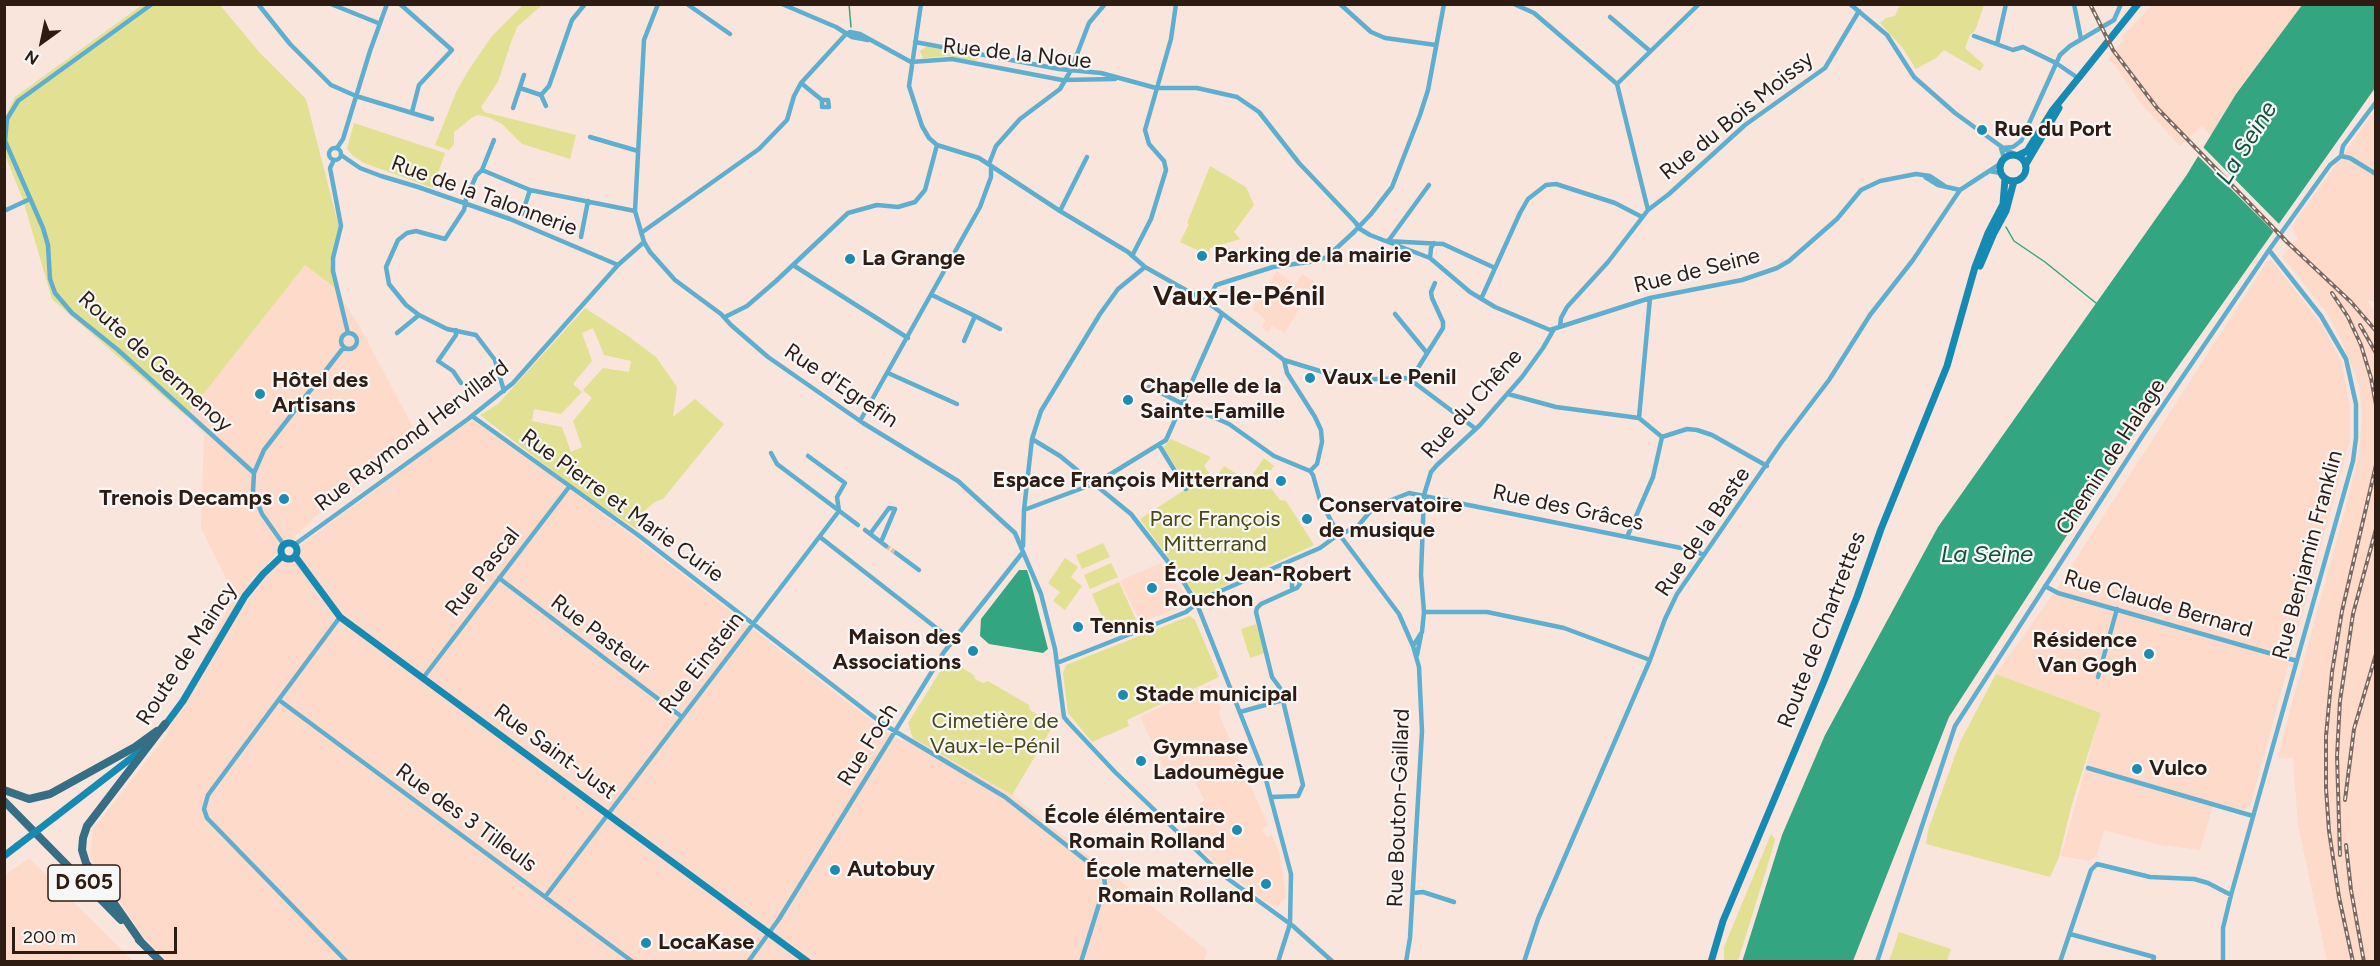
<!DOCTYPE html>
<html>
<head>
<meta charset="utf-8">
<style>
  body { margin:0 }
  #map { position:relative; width:2380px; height:966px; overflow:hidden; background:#fae5dc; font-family:Figtree,sans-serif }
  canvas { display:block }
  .frame { position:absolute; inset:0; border:6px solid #2e1c13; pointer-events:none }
  .north { position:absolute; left:12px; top:12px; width:60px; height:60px; -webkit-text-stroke:4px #f7f7f7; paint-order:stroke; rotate:213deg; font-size:16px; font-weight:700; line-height:24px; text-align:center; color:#2e1c13 }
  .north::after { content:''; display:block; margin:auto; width:21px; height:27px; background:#2e1c13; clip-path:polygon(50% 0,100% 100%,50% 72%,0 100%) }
  .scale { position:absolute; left:12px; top:927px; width:165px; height:27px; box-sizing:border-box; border:3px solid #2e1c13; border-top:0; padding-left:8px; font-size:18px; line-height:21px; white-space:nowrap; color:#2e1c13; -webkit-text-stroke:4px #f7f7f7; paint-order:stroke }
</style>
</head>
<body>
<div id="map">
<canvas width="2380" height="966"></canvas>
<div class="frame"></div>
<div class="north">N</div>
<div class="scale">200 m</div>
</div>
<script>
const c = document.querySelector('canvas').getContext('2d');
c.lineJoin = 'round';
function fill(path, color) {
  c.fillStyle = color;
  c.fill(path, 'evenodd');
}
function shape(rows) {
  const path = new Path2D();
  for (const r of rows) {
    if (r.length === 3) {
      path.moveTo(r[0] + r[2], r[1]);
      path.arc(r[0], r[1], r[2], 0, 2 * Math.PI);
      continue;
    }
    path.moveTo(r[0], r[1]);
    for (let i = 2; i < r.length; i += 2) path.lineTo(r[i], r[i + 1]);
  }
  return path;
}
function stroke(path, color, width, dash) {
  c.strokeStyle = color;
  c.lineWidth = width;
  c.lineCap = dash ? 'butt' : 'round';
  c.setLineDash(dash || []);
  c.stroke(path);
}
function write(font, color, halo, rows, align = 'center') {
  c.font = font + ' Figtree,sans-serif';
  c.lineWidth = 4.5;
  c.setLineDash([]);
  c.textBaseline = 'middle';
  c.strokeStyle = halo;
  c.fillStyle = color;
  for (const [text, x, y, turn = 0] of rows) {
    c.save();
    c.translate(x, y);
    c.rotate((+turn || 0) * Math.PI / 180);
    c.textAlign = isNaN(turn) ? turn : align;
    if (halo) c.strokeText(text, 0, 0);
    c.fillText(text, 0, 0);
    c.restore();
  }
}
fill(shape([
  [2152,5,2302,5,2236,94,2211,136,2202,126,2180,146,2139,101,2109,57,2124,40,2122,37],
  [2375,110,2375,302,2366,300,2376,312,2375,961,2327,961,2298,825,2293,758,2279,758,2282,740,2349,495,2359,451,2362,419,2359,384,2342,342,2327,313,2282,257,2298,238,2291,227],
  [2271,260,2322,325,2342,363,2350,409,2350,440,2250,806,2242,810,2214,802,2200,850,2160,845,2104,830,2097,855,2089,861,2061,856,2101,713,1996,674,2058,587,2267,261],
  [305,265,335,288,361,329,419,439,317,515,240,590,473,417,634,537,886,732,901,741,913,738,1012,795,1207,950,1204,962,167,961,145,939,90,858,93,829,165,737,234,595,201,527,204,434,186,416],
  [1277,271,1295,285,1302,274,1315,282,1285,333,1272,326,1268,332,1262,326,1266,320,1252,309],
  [1160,563,1187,596,1185,606,1140,622,1120,581],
  [1210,685,1221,709,1218,712,1268,825,1262,829,1264,833,1267,837,1272,835,1280,855,1286,897,1278,906,1270,904,1252,891,1214,861,1181,831,1196,821,1201,811,1199,805,1204,800,1189,769,1168,778,1140,716],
  [29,858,133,961,5,961,5,875]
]), '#fddaca');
fill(shape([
  [524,4,542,5,518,26,512,39,498,82,481,107,484,112,576,135,570,159,522,144,502,124,488,117,478,115,473,117,454,132,454,144,449,150,435,145,457,90,470,68,492,36],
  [142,5,220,5,260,53,306,99,339,227,330,262,335,288,305,265,186,416,52,299,23,200,5,155,5,117,15,97],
  [1900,5,1984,5,1975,31,1970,35,1965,48,1984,65,1980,71,1944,50,1936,58,1916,69,1902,47,1880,23,1886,18,1895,16],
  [927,46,932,48,979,57,976,61,947,56,923,58,920,51],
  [354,123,445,153,433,188,364,163,353,156,347,149],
  [1210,166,1246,187,1254,205,1234,232,1240,239,1210,248,1209,252,1202,248,1199,251,1180,242,1189,224,1187,223],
  [585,308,628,336,656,357,677,387,673,417,695,399,724,424,663,499,655,502,644,511,638,530,584,495,480,415,498,404],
  [593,328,604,355,631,361,629,372,603,368,583,390,592,398,573,421,582,447,571,452,562,427,532,421,534,409,561,414,582,392,573,384,592,361,582,333],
  [1171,439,1211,457,1204,466,1214,480,1224,466,1248,481,1264,458,1274,466,1264,479,1280,500,1286,501,1314,545,1198,598,1140,519,1189,487,1163,447],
  [1103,543,1110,557,1082,569,1076,555],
  [1065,558,1078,567,1071,577,1082,586,1065,610,1053,601,1060,592,1048,583],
  [1111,563,1118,577,1090,589,1084,575],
  [1119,582,1138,624,1110,636,1092,594],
  [1190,616,1195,620,1219,677,1127,720,1129,726,1092,742,1068,713,1063,673,1066,665],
  [1256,624,1265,653,1250,658,1241,629],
  [948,659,974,675,975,679,983,683,988,681,1029,705,1030,710,1038,715,1044,713,1056,721,1012,795,913,738,908,723],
  [1996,674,2101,713,2072,804,2059,857,2050,877,1926,844,1928,830,1960,742],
  [1771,834,1775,839,1772,851,1738,961,1724,961,1724,947],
  [1899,932,1951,949,1947,961,1889,961]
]), '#e2e092');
fill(shape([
  [2302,5,2375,5,2375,88,2160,392,1949,717,1853,961,1742,962,1782,835,1825,735,1938,527,2186,176,2236,94],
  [1019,570,1027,570,1030,579,1048,649,1043,653,989,644,980,636,981,619]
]), '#33a581');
fill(shape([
  [2201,145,2281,226,2276,234,2196,154]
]), '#fae5dc');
stroke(shape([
  [849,4,851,27],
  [2006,227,2014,241,2045,262,2096,303]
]), '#33a581', 1.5);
stroke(shape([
  [886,546,896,553]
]), '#d1bdb4', 4.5, [4.5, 2]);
stroke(shape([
  [152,4,18,101,7,119,5,141,43,228,48,245,50,279,55,293,72,313,118,350,254,473],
  [258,4,290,44,331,85,356,96,432,119],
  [331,4,378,23],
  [400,4,452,50,419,85,412,112],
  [658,4,644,40,635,211,644,242,650,252,675,280,721,314,731,325,768,357,863,423,958,481,1015,533,1041,594,1055,649,1064,717,1068,722,1115,772,1220,873,1293,926,1333,962],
  [687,4,730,34],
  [782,4,836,27,852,37,868,40],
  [921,4,909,86,922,126,929,138,937,145,979,158,1060,211,1128,252,1145,267,1207,302,1284,360,1349,380,1408,378,1476,429],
  [1340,4,1371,32,1385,38,1436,45],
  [1514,4,1534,13,1617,84],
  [1850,4,1887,35,1914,77,1955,113,2006,150,2015,154],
  [2074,4,2081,39],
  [1610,17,1650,51],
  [846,34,850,32,860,34,911,62,952,59,1062,80,1115,79],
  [1974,36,2013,50,2023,47,2056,63,2078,78],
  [915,42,1059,69,1101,73,1156,88,1197,88,1237,97,1259,112,1299,163,1357,224],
  [1997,44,2006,4],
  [801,83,822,100,828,100,829,107,822,107,822,100],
  [1617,84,1699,4],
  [520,88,541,95,546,106],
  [541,95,549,86,572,20,585,4],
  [513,108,524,75],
  [590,137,638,151],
  [335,154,6],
  [337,148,343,139,370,51,387,4],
  [2001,148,2004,158],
  [2002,148,2013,147,2021,141,2060,55,2070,46,2114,20,2121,4],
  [341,155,360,168,381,176,418,187,510,219,618,265],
  [2341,156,2343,146,2376,102],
  [2341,156,2350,158,2376,174],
  [334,160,330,168,341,226,333,258,333,271,348,333],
  [989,164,996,146,1020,119,1060,89,1071,70,1089,23,1105,4],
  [482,170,494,140],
  [1989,171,2001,173],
  [1925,177,1938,185,1960,190],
  [1960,190,2000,164],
  [1648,210,1669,194,1745,125,1825,68,1859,11],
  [4,211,30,199],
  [1060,211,1087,157],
  [522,214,530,190],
  [1371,214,1392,187,1420,115,1428,90,1444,4],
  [1355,222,1360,229,1370,235,1430,258,1470,292,1495,307,1550,330,1650,298,1742,280,1777,268,1789,261,1837,219,1861,190,1880,181,1916,174,1930,176,1945,186],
  [641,233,759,149,787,120,794,96,801,83,846,34],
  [581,237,588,201],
  [1389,240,1429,185],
  [1386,241,1443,244,1495,268],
  [1132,256,1151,219,1166,170,1164,161,1149,144,1145,130,1171,39,1176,4],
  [1430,258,1431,248,1434,243],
  [793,265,908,338],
  [932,295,975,316,964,341],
  [1482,297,1520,213,1528,199,1546,185,1556,184,1615,203,1642,217],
  [1207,302,1216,285,1273,267,1316,261,1327,257,1354,232],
  [1395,314,1427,353],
  [975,316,1000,329],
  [725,317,747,306,776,281,848,213,877,205,898,207,915,202,925,190,937,145],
  [1560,326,1561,318,1567,307,1608,262,1648,210,1617,84],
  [456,330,456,335,438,361,453,371,461,383],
  [397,333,419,315],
  [349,341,8],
  [1284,360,1287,373,1315,417,1321,430,1322,442,1317,464,1310,471],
  [888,373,957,404],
  [1411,379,1443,328,1443,322,1432,298,1431,292,1435,283],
  [1149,387,1183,404,1229,424,1274,456,1310,471],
  [504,391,495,360,476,335,447,329,419,315,406,305,389,284,386,267,398,240,407,233,416,231,445,239,464,210,466,199,476,176,482,170,530,190,635,211],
  [1508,394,1556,407,1639,418,1662,437,1687,429,1697,430,1712,435,1767,466],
  [472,416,638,535,883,724,1005,797,1098,870,1104,877,1105,885,1081,962],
  [1639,418,1650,298],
  [860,421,980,207,991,177,991,166],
  [1032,439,1060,456,1131,514,1183,581,1197,604,1265,776,1291,874,1290,924,1278,962],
  [1159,445,1186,489],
  [771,453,777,464,858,525],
  [1310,471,1313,475,1320,500,1336,530,1399,614,1413,646],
  [1024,510,1096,483,1166,440,1222,314],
  [865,530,886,546],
  [870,534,889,508,895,509,881,542],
  [820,537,953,641],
  [1627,537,1653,477,1662,437],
  [284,545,262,514,253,491,254,473,264,450,344,347],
  [294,545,468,419,513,383,618,265,644,242],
  [1023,546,1024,510,1032,439,1041,411,1100,314,1118,289,1145,267],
  [896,553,919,570],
  [499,578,682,717],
  [2045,586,2058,593,2297,661],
  [1424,612,1487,612,1564,628,1650,660],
  [340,617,208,795,204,809,207,818,347,962],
  [1417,655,1421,635],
  [1057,663,1186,612,1202,599,1320,548,1335,537,1358,526,1374,507,1409,493,1696,551,1703,555],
  [2098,677,2117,609],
  [423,678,569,487],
  [279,700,633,962],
  [1240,712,1283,700],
  [2088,768,2253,816],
  [1271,797,1298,796,1303,785,1280,688,1272,677,1256,612,1257,608,1261,604,1292,590,1297,588,1300,584,1298,579,1292,579,1292,590],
  [1413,893,1423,892,1454,902],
  [545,897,839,511,837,497,845,483,808,456],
  [2070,934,2154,957,2153,962],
  [748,962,779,919,944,652,1023,552],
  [1406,962,1410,938,1422,731,1419,667,1413,646,1422,632,1424,612,1421,575,1424,495,1431,472,1437,465,1480,425,1522,377,1543,348,1554,329],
  [1524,962,1538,919,1650,660,1665,619,1677,594,1781,443,1829,380,1870,315,1913,260,1960,190],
  [1877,962,1955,726,2143,435,2269,250,2330,165,2341,156],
  [2060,962,2091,870,2097,864,2150,877,2194,879,2208,883,2231,895],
  [2223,962,2223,928,2231,895,2353,461,2356,438,2356,404,2346,359,2321,316,2269,250]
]), '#5eaecf', 4.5);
stroke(shape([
  [2013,168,13],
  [2019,155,2027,151,2052,111,2138,4],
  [2026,164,2059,108],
  [1980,266,1994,233,2006,211,2014,181],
  [289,551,8],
  [295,556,340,617,808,962],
  [163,728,183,701,245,596,263,574,282,556],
  [55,817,143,749],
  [4,856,17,846],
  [1711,962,1723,921,1824,681,1857,597,1881,529,1947,366,1975,267,1988,233,2003,204,2005,179]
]), '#158bb3', 7);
stroke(shape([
  [4,790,29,799,50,794,135,747,157,731],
  [4,801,121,920],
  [139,940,161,962],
  [141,942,86,863,82,850,83,838,87,826,165,724]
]), '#366e86', 8);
const rail = shape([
  [2090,4,2113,50,2157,108,2287,242,2351,302,2376,331],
  [2332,293,2348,317,2361,345,2371,378,2376,405],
  [2360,325,2376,353],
  [2345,800,2354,729,2376,654],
  [2346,845,2351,890,2364,962],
  [2340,855,2337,756,2340,701,2353,614,2376,529],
  [2353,962,2339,897,2329,831,2326,788,2326,736,2332,672,2342,611,2376,465]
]);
stroke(rail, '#7b685f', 4);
stroke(rail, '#f7f7f7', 1.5, [4.5]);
stroke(shape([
  [1354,232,1371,214]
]), '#5eaecf', 4.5);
stroke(shape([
  [17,846,55,817]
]), '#158bb3', 7);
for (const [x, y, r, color] of [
  [1982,130,6,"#1e8bb1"],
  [1202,256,6,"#1e8bb1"],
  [850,259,6,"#1e8bb1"],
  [1310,378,6,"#1e8bb1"],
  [260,394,6,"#1e8bb1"],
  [1128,400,6,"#1e8bb1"],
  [1281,481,6,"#1e8bb1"],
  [284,499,6,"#1e8bb1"],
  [1307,519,6,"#1e8bb1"],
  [1152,588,6,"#1e8bb1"],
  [1078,627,6,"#1e8bb1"],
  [973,651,6,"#1e8bb1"],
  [2149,654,6,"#1e8bb1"],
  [1123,695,6,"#1e8bb1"],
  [1141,761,6,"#1e8bb1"],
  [2137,769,6,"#1e8bb1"],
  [1237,830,6,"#1e8bb1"],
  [835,870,6,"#1e8bb1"],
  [1266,884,6,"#1e8bb1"],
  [646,943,6,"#1e8bb1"]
]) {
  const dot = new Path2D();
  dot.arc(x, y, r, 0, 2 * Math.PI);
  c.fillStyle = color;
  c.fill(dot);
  stroke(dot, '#f7f7f7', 2);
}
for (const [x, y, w] of [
  [84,883,72]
]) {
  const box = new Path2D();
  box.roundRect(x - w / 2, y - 18, w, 36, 4.5);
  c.fillStyle = '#f7f7f7';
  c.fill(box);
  stroke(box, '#2e1c13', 1.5);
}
write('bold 21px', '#2e1c13', null, [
  ["D 605",84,883]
]);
write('22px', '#2e1c13', '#f7f7f7', [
  ["Rue de la Noue",1017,54,6],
  ["Rue du Bois Moissy",1737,116,-39],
  ["Rue de la Talonnerie",484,196,20],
  ["Rue de Seine",1697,271,-14],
  ["Route de Germenoy",155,362,42],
  ["Rue d'Egrefin",841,386,34],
  ["Rue du Chêne",1472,404,-48],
  ["Rue Raymond Hervillard",412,436,-37],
  ["Chemin de Halage",2111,457,-57],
  ["Rue Pierre et Marie Curie",622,506,36],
  ["Rue des Grâces",1568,508,12],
  ["Rue de la Baste",1703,532,-56],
  ["Rue Benjamin Franklin",2308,555,-75],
  ["Rue Pascal",483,572,-52],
  ["Rue Claude Bernard",2158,604,16],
  ["Route de Chartrettes",1822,630,-69],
  ["Rue Pasteur",600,635,37],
  ["Route de Maincy",187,654,-57],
  ["Rue Einstein",702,663,-52],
  ["Rue Foch",868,745,-58],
  ["Rue Saint-Just",555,752,36],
  ["Rue Bouton-Gaillard",1399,808,-88],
  ["Rue des 3 Tilleuls",466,818,36]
]);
write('bold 22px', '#2e1c13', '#f7f7f7', [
  ["Rue du Port",1994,130],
  ["Parking de la mairie",1214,256],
  ["La Grange",862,259],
  ["Vaux Le Penil",1322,378],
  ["Hôtel des",272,381],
  ["Artisans",272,406],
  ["Chapelle de la",1140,387],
  ["Sainte-Famille",1140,412],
  ["Espace François Mitterrand",1269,481,"right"],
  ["Trenois Decamps",272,499,"right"],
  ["Conservatoire",1319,506],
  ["de musique",1319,531],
  ["École Jean-Robert",1164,575],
  ["Rouchon",1164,600],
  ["Tennis",1090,627],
  ["Maison des",961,638,"right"],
  ["Associations",961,663,"right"],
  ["Résidence",2137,641,"right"],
  ["Van Gogh",2137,666,"right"],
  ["Stade municipal",1135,695],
  ["Gymnase",1153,748],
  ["Ladoumègue",1153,773],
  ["Vulco",2149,769],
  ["École élémentaire",1225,817,"right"],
  ["Romain Rolland",1225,842,"right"],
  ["Autobuy",847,870],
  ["École maternelle",1254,871,"right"],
  ["Romain Rolland",1254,896,"right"],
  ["LocaKase",658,943]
], 'left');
write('22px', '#494715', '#f7f7f7', [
  ["Parc François",1215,520],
  ["Mitterrand",1215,545],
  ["Cimetière de",995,722],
  ["Vaux-le-Pénil",995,747]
]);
write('italic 24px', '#14513d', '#f7f7f7', [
  ["La Seine",2247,143,-58],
  ["La Seine",1987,555]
]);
write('bold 28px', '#2e1c13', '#f7f7f7', [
  ["Vaux-le-Pénil",1239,297]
]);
</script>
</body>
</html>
